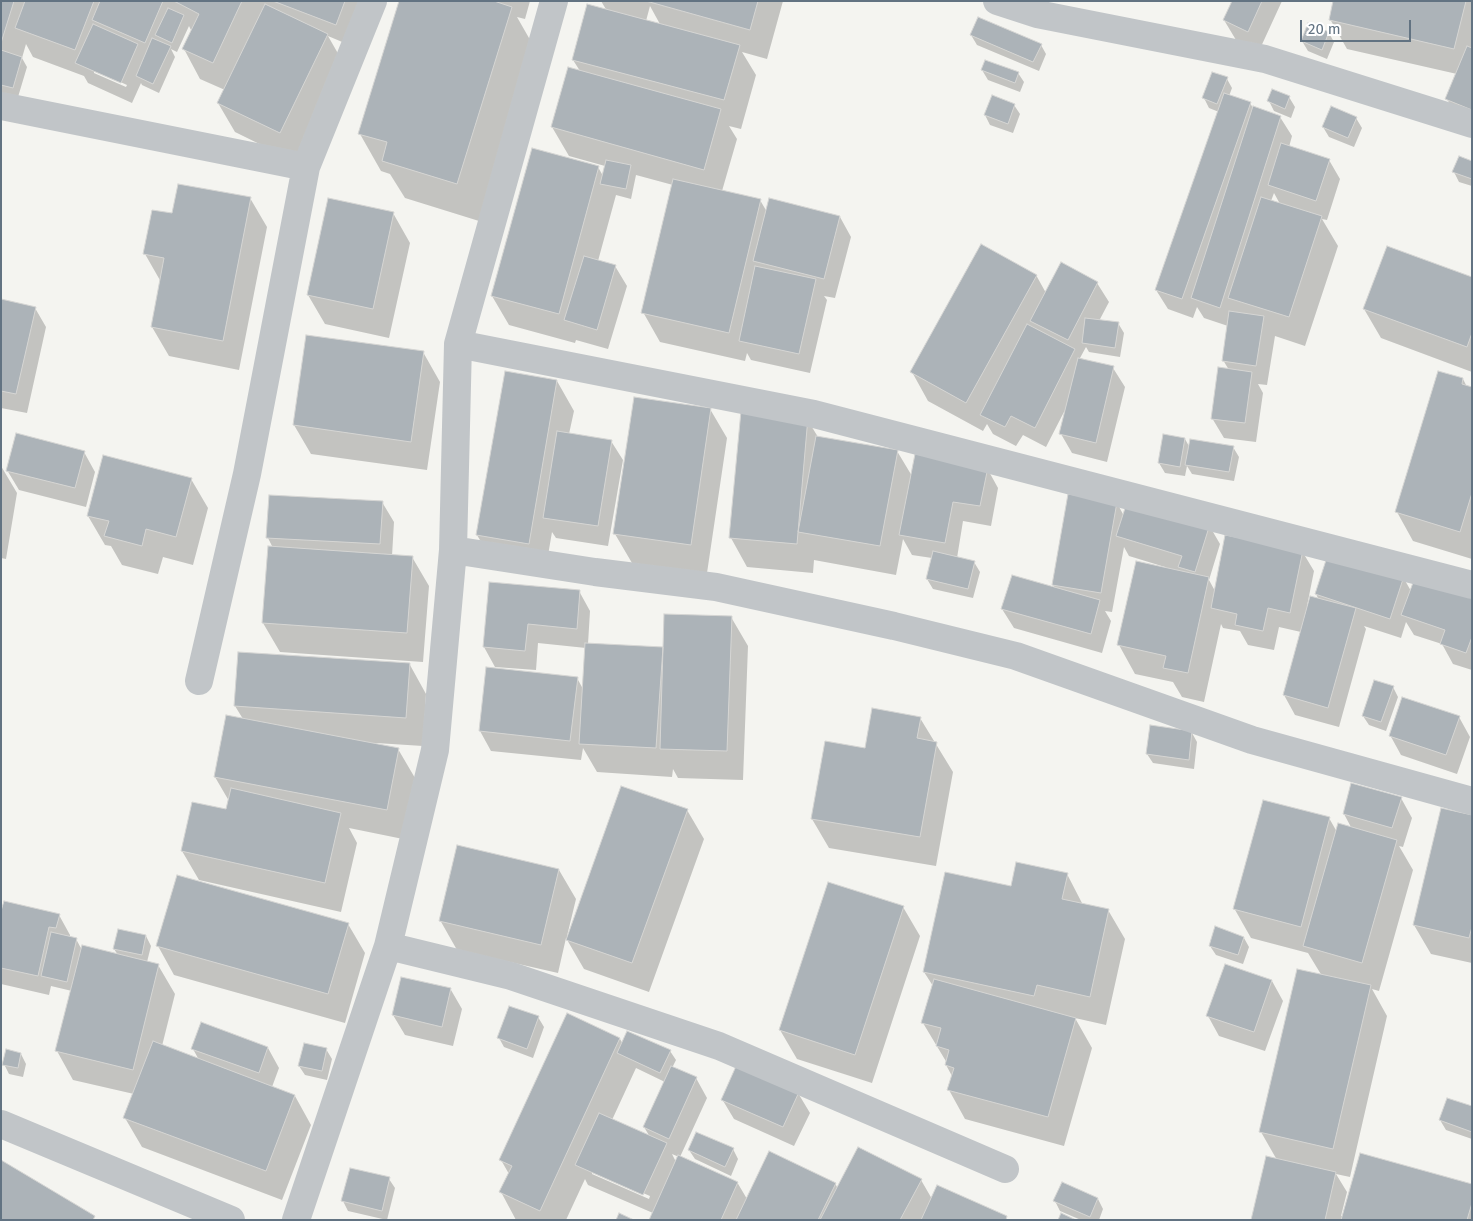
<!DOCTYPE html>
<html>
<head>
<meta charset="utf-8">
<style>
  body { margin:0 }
  #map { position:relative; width:1473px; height:1221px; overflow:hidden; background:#f4f4f0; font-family:"Fira Sans",sans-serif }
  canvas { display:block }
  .frame { position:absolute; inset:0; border:2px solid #627382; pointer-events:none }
  .scale { position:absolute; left:1300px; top:20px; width:111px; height:22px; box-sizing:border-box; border:2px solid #627382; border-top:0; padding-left:6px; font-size:15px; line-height:18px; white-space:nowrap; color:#627382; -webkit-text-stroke:4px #fff; paint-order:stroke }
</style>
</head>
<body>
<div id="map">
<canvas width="1473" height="1221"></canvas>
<div class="frame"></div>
<div class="scale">20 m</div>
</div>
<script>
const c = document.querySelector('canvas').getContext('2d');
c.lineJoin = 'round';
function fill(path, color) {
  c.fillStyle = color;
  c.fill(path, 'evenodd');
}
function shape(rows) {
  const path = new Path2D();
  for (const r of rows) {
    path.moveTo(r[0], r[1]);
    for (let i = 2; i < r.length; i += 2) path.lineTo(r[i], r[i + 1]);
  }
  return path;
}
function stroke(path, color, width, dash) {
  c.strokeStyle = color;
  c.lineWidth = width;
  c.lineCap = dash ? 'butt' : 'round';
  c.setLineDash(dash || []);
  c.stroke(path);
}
fill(shape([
  [1,1,360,1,347,44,328,36,344,64,296,162,235,132,218,103,225,90,200,79,184,49,192,32,189,26,177,52,171,49,175,57,159,93,142,85,141,83,132,103,88,83,84,76,33,57,26,44,22,58,27,67,18,97,1,106],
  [94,70,127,85,126,87,94,73],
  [400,1,530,1,525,19,517,17,533,45,479,221,405,198,390,174,381,171,360,134],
  [601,1,783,1,767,59,742,52,756,75,741,129,729,126,737,139,722,191,760,200,767,212,840,217,851,237,835,298,824,296,827,300,810,373,751,360,747,353,745,361,660,342,643,312,673,185,636,175,631,199,616,195,598,261,615,266,627,286,608,349,576,340,575,343,509,325,492,296,598,167,603,176,605,166,569,156,552,127,580,71,573,60,607,11],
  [650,6,661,26,646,21],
  [1233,1,1282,1,1259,51,1236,40,1224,20],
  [1334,1,1472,1,1472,131,1463,128,1447,99,1457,74,1347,49,1330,19],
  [1329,33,1334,42,1327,59,1308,51,1302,41],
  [971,35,1041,45,1046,54,1039,71,977,45],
  [982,70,1018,73,1024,82,1020,92,988,80],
  [1227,79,1232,88,1229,96,1250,103,1253,108,1280,117,1292,136,1289,147,1329,160,1340,179,1327,220,1322,219,1338,246,1305,346,1275,336,1267,385,1258,384,1263,393,1256,442,1224,438,1212,418,1229,370,1223,360,1228,326,1204,318,1197,307,1193,318,1168,309,1156,290,1219,112,1209,108,1204,98],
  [1274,193,1280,204,1271,201],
  [992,97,1014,105,1020,114,1013,133,990,125,985,115],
  [1289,97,1295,107,1291,118,1274,111,1269,101],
  [1356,118,1362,128,1354,147,1329,137,1323,127],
  [1472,162,1472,186,1459,182,1454,172],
  [250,198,267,227,239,370,169,356,152,327,161,282,145,254,173,215],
  [393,213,410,243,389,338,325,324,308,295],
  [1036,275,1046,293,1097,283,1109,302,1099,321,1118,323,1124,333,1120,357,1089,352,1086,347,1080,358,1113,368,1125,387,1107,462,1072,453,1061,434,1065,410,1046,447,1023,435,1016,446,993,434,987,424,983,431,928,401,912,372],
  [1472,279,1472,372,1381,338,1364,309],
  [1,300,35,308,46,327,27,413,1,408],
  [423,352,440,382,427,470,311,454,294,425],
  [1463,379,1467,387,1472,388,1472,559,1413,541,1397,512],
  [557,381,574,411,569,434,611,441,623,460,608,546,556,538,552,532,545,573,494,564,477,535],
  [710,409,727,438,707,573,632,563,615,534],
  [807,419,818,437,897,451,912,476,987,468,998,488,991,526,963,521,957,558,974,562,980,572,973,598,933,589,927,579,932,558,912,555,903,539,896,575,814,560,813,573,747,567,731,538],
  [1185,439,1190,448,1233,447,1239,457,1234,481,1192,474,1187,466,1185,476,1165,473,1159,463],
  [84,452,95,472,86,507,19,490,7,470],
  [1,466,17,493,6,559,1,558],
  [191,479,208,508,193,565,163,557,158,574,122,565,111,546,105,545,88,516],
  [382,502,394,522,392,556,412,557,429,586,423,662,280,652,263,623,269,547,273,548,268,538],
  [1117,503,1124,516,1209,525,1220,544,1209,580,1215,591,1302,551,1314,571,1307,606,1309,606,1319,600,1316,594,1403,577,1411,591,1472,592,1472,670,1453,664,1442,644,1414,635,1406,622,1401,638,1364,626,1366,629,1339,727,1295,715,1284,695,1301,632,1279,627,1274,650,1248,645,1240,631,1223,628,1221,624,1204,702,1182,697,1173,682,1135,674,1119,645,1165,567,1129,556,1124,547,1112,612,1105,611,1111,621,1102,653,1014,628,1002,609,1055,589,1053,584],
  [579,591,590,611,588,644,664,649,731,617,748,646,743,780,678,778,673,769,672,777,597,772,583,748,581,760,491,751,480,731,487,669,577,678,583,689,586,648,538,643,536,670,495,667,484,647],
  [410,665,426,694,423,746,376,743,376,745,398,749,415,778,403,839,349,828,357,843,341,912,199,880,182,851,227,811,229,801,215,777,243,719,235,706],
  [1393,687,1398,697,1386,731,1369,725,1363,716],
  [1459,717,1470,737,1457,774,1401,755,1390,735],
  [920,718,953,772,936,866,829,848,812,819,866,749],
  [1192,733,1197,742,1194,769,1153,763,1147,754],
  [1401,798,1412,818,1403,847,1399,846,1413,870,1379,991,1372,989,1387,1016,1350,1177,1336,1174,1347,1192,1341,1216,1472,1186,1472,1220,1252,1220,1277,1160,1261,1132,1322,976,1308,953,1251,938,1234,908,1329,818,1337,832,1352,829,1344,814],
  [687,810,704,839,649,992,584,969,566,938,558,973,457,950,440,920,559,870,576,899,567,936,568,937],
  [1472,816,1472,963,1431,954,1414,925],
  [1067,874,1083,905,1108,910,1125,939,1106,1025,1075,1018,1092,1048,1064,1146,965,1119,949,1090,952,1076,946,1065,947,1063,923,1023,933,986,924,972,1012,888],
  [903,907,920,936,872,1083,797,1059,780,1030],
  [59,915,70,935,70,937,76,939,82,950,118,955,114,949,146,936,151,946,147,962,158,965,175,994,162,1046,199,1060,193,1049,268,1048,279,1068,272,1087,295,1096,311,1125,282,1200,142,1147,125,1118,134,1094,73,1080,57,1051,72,991,51,986,49,995,1,984,1,917],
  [348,924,365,953,345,1023,174,975,158,946],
  [1244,938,1249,947,1243,964,1216,955,1210,946],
  [1272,981,1283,1001,1265,1051,1219,1036,1208,1016],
  [451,990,462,1009,453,1046,405,1035,393,1015],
  [538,1017,544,1027,533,1058,504,1047,499,1038],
  [620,1039,623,1044,670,1051,676,1060,672,1068,696,1078,707,1098,680,1157,737,1182,747,1199,835,1183,838,1189,921,1180,932,1199,1006,1217,1007,1220,650,1220,653,1213,588,1185,585,1179,566,1220,516,1220,501,1192,509,1174,501,1160],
  [636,1068,665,1082,644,1127,650,1137,612,1120],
  [672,1154,679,1157,676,1162],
  [592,1171,650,1196,649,1199,592,1174],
  [326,1049,332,1059,327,1080,305,1075,299,1066],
  [21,1054,26,1064,23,1077,9,1074,4,1064],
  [798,1093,810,1113,794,1146,734,1119,722,1099],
  [1472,1107,1472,1139,1446,1130,1440,1120],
  [733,1149,738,1159,731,1176,695,1159,689,1150],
  [389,1179,395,1188,387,1220,348,1211,343,1201],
  [1062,1183,1098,1199,1103,1209,1099,1220,1081,1220,1060,1211,1055,1201]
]), '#0003');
const building = shape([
  [1,1,14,1,1,43,1,1],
  [25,1,94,1,75,50,15,28,25,1],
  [100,1,163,1,145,43,92,20,100,1],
  [174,1,242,1,213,63,182,49,199,14,174,1],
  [273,1,345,1,336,25,273,1],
  [399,1,494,1,512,7,457,184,382,161,387,142,358,134,399,1],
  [646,1,758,1,750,30,646,1],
  [1232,1,1262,1,1248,32,1223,20,1232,1],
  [1333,1,1466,1,1454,49,1329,20,1333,1],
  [265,4,328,34,280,133,217,103,265,4],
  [587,4,740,45,724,100,572,60,587,4],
  [168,8,184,15,172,43,155,35,168,8],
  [978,17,1042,44,1033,62,970,35,978,17],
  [1308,23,1329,32,1322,50,1301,41,1308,23],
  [93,24,138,44,121,83,75,63,93,24],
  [152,38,171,46,153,84,136,76,152,38],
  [1467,46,1472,48,1472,110,1445,99,1467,46],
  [1,50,22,57,13,88,1,85,1,50],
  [985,60,1019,72,1015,83,981,70,985,60],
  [568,67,721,109,704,170,551,127,568,67],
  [1212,72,1228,77,1217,104,1202,98,1212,72],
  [1272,89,1290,96,1285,109,1267,101,1272,89],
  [1224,93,1251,102,1182,299,1155,290,1224,93],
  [992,95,1015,104,1008,124,984,115,992,95],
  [1253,106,1281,116,1220,308,1191,298,1253,106],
  [1331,106,1357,117,1348,138,1322,127,1331,106],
  [1281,143,1330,159,1316,201,1268,185,1281,143],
  [532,148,599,166,559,314,491,296,532,148],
  [1459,156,1472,161,1472,179,1452,172,1459,156],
  [606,160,631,165,626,189,600,184,606,160],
  [673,179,761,199,729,333,641,313,673,179],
  [178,184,251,197,223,341,151,327,164,258,143,254,152,210,172,213,178,184],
  [1261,197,1322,216,1289,317,1228,298,1261,197],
  [328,198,394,212,373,309,307,295,328,198],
  [769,198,840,216,824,279,753,261,769,198],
  [981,244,1037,275,966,403,910,372,981,244],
  [1387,246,1472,277,1472,333,1467,347,1363,309,1387,246],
  [584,256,616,265,597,330,564,320,584,256],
  [1061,262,1098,282,1068,340,1030,321,1061,262],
  [755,266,816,279,799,354,739,341,755,266],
  [1,299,36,307,16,394,1,391,1,299],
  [1229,311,1264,316,1256,366,1222,361,1229,311],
  [1085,318,1119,322,1115,348,1082,343,1085,318],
  [1027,324,1075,349,1035,428,1011,416,1005,427,980,415,1027,324],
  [306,335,424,351,411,442,293,425,306,335],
  [1078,358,1114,366,1096,443,1059,434,1078,358],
  [1218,367,1252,372,1245,423,1211,419,1218,367],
  [505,371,557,380,529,544,476,535,505,371],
  [1438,371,1463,378,1462,384,1472,387,1472,493,1460,532,1395,512,1438,371],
  [634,397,711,408,691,545,613,534,634,397],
  [741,411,808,417,797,544,729,538,741,411],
  [557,431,612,440,598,526,543,518,557,431],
  [16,433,85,451,75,488,6,471,16,433],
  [1163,434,1185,438,1180,467,1158,463,1163,434],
  [816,436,898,450,880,546,798,532,816,436],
  [1190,439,1234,446,1229,472,1185,465,1190,439],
  [915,454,988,467,980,506,953,502,945,543,899,535,915,454],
  [103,455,192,478,176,537,146,529,142,546,104,536,109,521,87,516,103,455],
  [1068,494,1117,502,1101,593,1052,585,1068,494],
  [269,495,383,501,380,544,266,538,269,495],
  [1128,499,1210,524,1195,572,1178,567,1182,556,1116,536,1128,499],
  [1225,535,1303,550,1290,613,1268,608,1263,631,1235,625,1237,614,1211,608,1225,535],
  [268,546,413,556,407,633,262,623,268,546],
  [933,551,975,561,968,589,926,579,933,551],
  [1329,551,1404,576,1390,619,1315,594,1329,551],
  [1136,561,1209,577,1188,673,1163,668,1166,656,1117,645,1136,561],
  [1417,572,1472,591,1472,637,1466,653,1440,644,1445,630,1401,615,1417,572],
  [1012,575,1100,600,1091,634,1001,609,1012,575],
  [489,582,580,590,577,629,528,624,525,651,483,647,489,582],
  [1310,596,1356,608,1328,708,1283,695,1310,596],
  [664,614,732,616,727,751,660,749,664,614],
  [585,643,663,647,656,748,579,744,585,643],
  [238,652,410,663,406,718,234,706,238,652],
  [486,667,578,677,570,741,479,731,486,667],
  [1374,680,1394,686,1381,722,1362,716,1374,680],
  [1402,697,1460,716,1446,755,1389,736,1402,697],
  [872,708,921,717,917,738,937,742,920,837,811,819,825,741,865,748,872,708],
  [226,715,399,748,387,810,214,777,226,715],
  [1150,725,1192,731,1189,760,1146,754,1150,725],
  [1351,783,1402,797,1392,828,1343,814,1351,783],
  [621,786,688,809,632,963,566,940,621,786],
  [231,788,341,813,325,883,181,851,192,802,226,809,231,788],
  [1263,800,1330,817,1301,927,1233,909,1263,800],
  [1441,808,1472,815,1472,927,1469,938,1413,925,1441,808],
  [1338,823,1397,840,1362,963,1303,946,1338,823],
  [457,845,559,869,541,945,439,921,457,845],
  [1016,862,1068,873,1062,899,1109,909,1090,997,1037,985,1034,996,923,972,945,872,1011,886,1016,862],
  [177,875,349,923,328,994,156,946,177,875],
  [828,882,904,906,855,1055,779,1030,828,882],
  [4,901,60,914,56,928,49,927,38,976,1,968,1,911,4,901],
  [1215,926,1244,937,1238,955,1209,946,1215,926],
  [118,929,146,935,142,955,113,949,118,929],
  [51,932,77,938,67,982,41,976,51,932],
  [82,945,159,964,133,1070,55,1051,82,945],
  [1225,964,1272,980,1254,1032,1206,1016,1225,964],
  [1297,969,1371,985,1333,1149,1259,1132,1297,969],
  [401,977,451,988,442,1027,392,1015,401,977],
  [934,979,1076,1018,1048,1117,947,1090,954,1068,945,1065,949,1050,936,1046,941,1028,921,1023,934,979],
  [509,1006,539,1016,527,1049,497,1038,509,1006],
  [567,1013,620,1038,540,1211,499,1192,512,1166,499,1160,567,1013],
  [201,1022,268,1047,259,1073,191,1049,201,1022],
  [627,1031,671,1050,660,1073,617,1053,627,1031],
  [153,1041,295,1095,266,1171,123,1118,153,1041],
  [304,1043,327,1048,322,1071,298,1066,304,1043],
  [6,1049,21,1053,18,1068,2,1065,6,1049],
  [737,1064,799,1092,783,1127,721,1100,737,1064],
  [671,1066,697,1077,669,1139,643,1127,671,1066],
  [1447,1098,1472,1106,1472,1132,1439,1120,1447,1098],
  [599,1113,667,1143,643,1195,575,1165,599,1113],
  [696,1132,734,1148,725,1167,688,1150,696,1132],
  [858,1147,922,1179,900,1220,820,1220,858,1147],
  [769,1151,836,1183,818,1220,736,1220,769,1151],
  [1360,1153,1472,1184,1472,1203,1467,1220,1341,1220,1360,1153],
  [678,1155,738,1182,721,1220,649,1220,678,1155],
  [1266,1156,1336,1172,1325,1220,1251,1220,1266,1156],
  [1,1160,95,1216,93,1220,1,1220,1,1160],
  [350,1168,390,1177,382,1211,341,1201,350,1168],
  [1062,1182,1098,1198,1090,1217,1053,1201,1062,1182],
  [937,1185,1007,1216,1006,1220,921,1220,937,1185],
  [619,1213,634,1220,616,1220,619,1213],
  [1061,1213,1076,1220,1058,1220,1061,1213]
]);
fill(building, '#acb3b8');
stroke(building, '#d5d5d3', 1);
stroke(shape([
  [997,1,1037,14,1265,59,1472,124],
  [1,106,306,167],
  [458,344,814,414,1472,585],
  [453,550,595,572,716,587,894,626,1016,656,1252,740,1472,801],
  [199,681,247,474,306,167,373,1],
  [388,946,511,976,719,1046,1005,1169],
  [1,1124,231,1220],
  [296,1220,388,946,435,750,453,550,458,344,554,1]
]), '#c1c5c8', 28);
</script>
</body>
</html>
